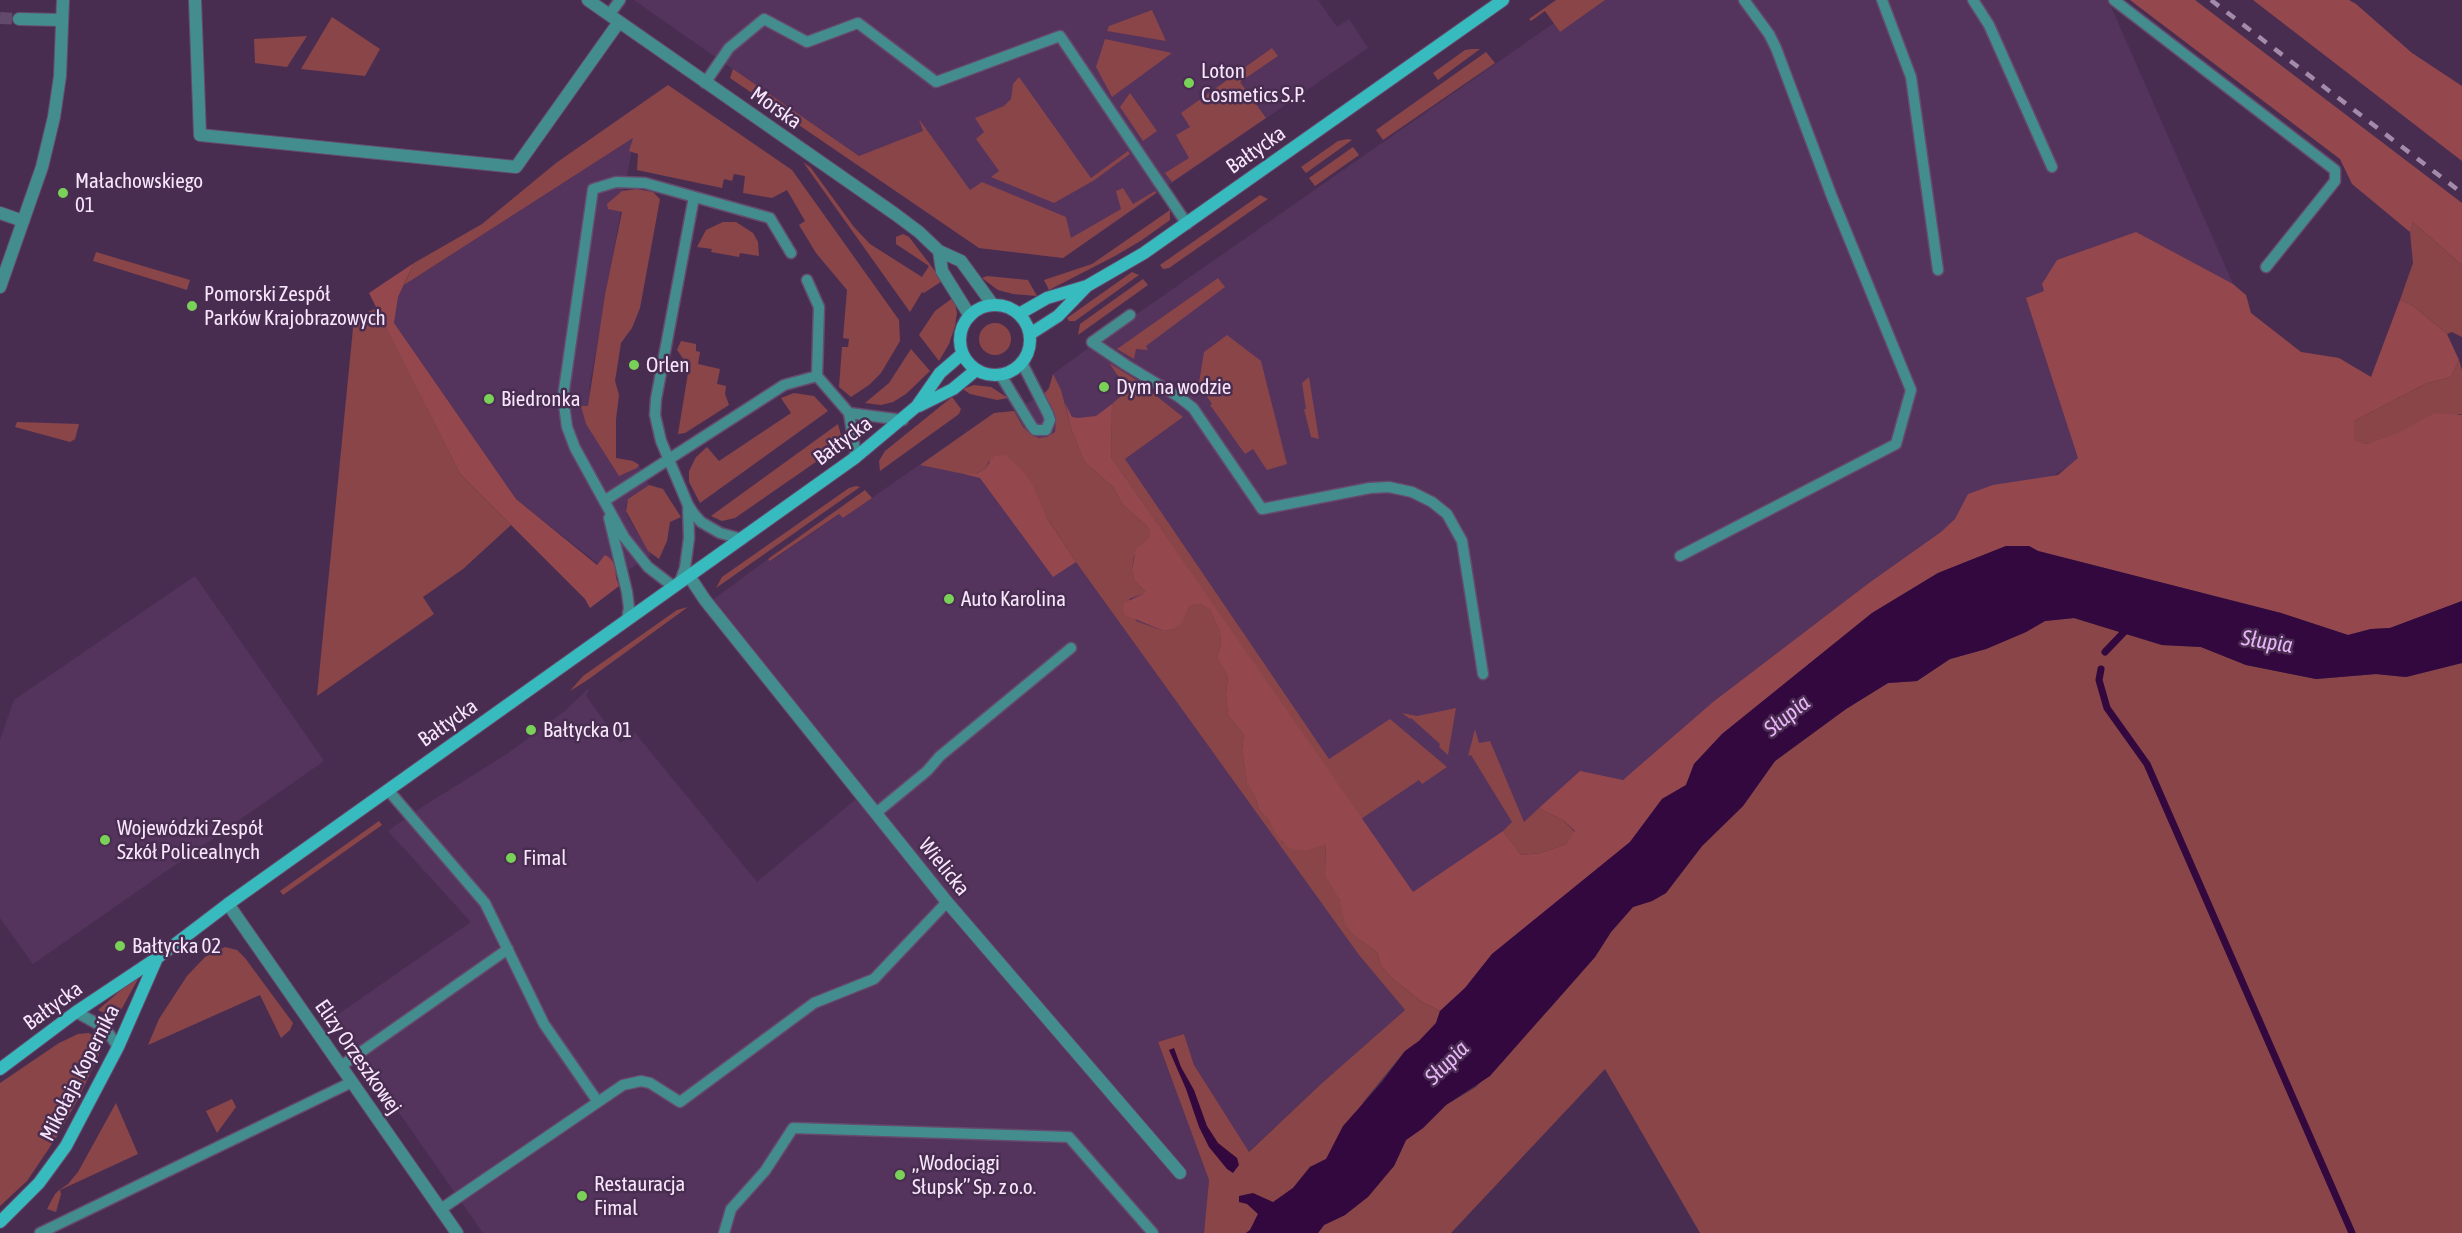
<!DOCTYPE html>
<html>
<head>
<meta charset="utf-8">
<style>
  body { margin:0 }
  canvas { display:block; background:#492d51 }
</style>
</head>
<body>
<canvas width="2462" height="1233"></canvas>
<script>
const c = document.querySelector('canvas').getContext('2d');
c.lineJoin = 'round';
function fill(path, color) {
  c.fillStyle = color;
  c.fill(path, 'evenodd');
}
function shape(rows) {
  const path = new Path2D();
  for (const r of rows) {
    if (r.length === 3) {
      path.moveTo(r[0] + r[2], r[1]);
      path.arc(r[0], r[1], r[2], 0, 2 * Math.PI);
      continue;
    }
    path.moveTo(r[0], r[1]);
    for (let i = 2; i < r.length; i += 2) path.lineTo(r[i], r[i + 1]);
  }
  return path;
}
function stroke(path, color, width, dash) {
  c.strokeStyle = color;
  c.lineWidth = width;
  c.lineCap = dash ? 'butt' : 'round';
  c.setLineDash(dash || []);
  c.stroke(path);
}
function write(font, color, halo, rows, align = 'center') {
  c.font = font + ' "Asap Condensed",sans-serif';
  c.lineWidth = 5;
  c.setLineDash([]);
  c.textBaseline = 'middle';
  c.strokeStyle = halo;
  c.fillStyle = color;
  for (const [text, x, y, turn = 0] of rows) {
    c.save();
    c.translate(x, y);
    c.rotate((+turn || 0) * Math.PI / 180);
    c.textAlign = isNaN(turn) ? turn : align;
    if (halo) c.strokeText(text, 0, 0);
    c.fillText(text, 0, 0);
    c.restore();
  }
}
fill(shape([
  [634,0,1318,0,1337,27,1349,19,1368,48,1063,258,979,248,762,100,767,93],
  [1587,0,2108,0,2233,284,2222,299,2261,360,1910,555,1713,702,1628,776,1359,955,1405,1010,1321,1084,1248,1152,1194,1065,1184,1034,1158,1043,1209,1180,1204,1233,483,1233,333,1018,471,922,388,831,419,809,507,754,566,710,590,687,586,696,620,743,635,733,757,882,856,799,702,608,768,559,771,561,840,514,843,518,994,413,1014,411,1044,394,1049,388,1053,374,1094,344],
  [634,137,589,389,616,458,638,463,649,485,630,497,625,506,627,516,651,555,616,578,516,499,394,323,398,297,404,285],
  [195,576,324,761,33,964,0,918,0,740,14,700]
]), '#54335d');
fill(shape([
  [1556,0,1605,0,1560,32,1545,11,1531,21,1529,19],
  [1152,10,1166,41,1107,31,1109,26],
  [332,17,380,49,365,76,301,69],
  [307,36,287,67,255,63,254,39],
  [1105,39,1172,53,1112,97,1096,67],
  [1272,48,1278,56,1240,82,1266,118,1172,182,1165,173,1189,158,1176,135,1190,127,1181,113],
  [1472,49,1480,49,1438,80,1433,73,1465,50],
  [1486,52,1495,63,1383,140,1376,130],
  [733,69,859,156,923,131,919,119,970,190,982,182,1066,217,1071,238,1121,209,1116,191,1123,188,1133,204,1155,191,1156,193,1063,258,979,248,730,78],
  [1019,77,1091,178,1128,151,1130,154,1093,181,1054,203,991,177,999,171,976,139,984,132,975,118,1004,106,1011,99,1013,84],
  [668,85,792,170,899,320,900,341,881,373,869,385,851,397,839,387,842,347,848,347,849,339,843,338,847,290,816,253,799,225,805,221,787,190,772,198,743,193,745,176,734,174,732,181,724,179,722,188,637,170,638,154,629,151,633,138,404,285,414,263,482,224,556,163],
  [1130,93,1157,131,1143,141,1120,107],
  [1348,139,1352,140,1306,173,1301,167,1338,141],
  [1353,147,1359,155,1315,186,1309,178],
  [803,162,811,168,854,227,870,244,922,277,929,266,896,244,896,237,903,234,909,237,932,267,942,281,924,293,922,292,910,312],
  [636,189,653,192,660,199,640,308,632,328,621,343,615,381,619,395,616,419,616,458,633,461,639,465,637,468,619,476,586,424,581,406,588,406,605,295,622,212,608,209,607,204,622,191],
  [1260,195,1268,199,1169,268,1163,269,1160,265],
  [1170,210,1170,220,1142,240,1115,256,1049,290,1044,280,1092,264],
  [723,222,736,222,753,233,758,242,759,256,740,253,739,257,711,252,712,249,697,247,706,230],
  [2413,222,2462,265,2462,337,2452,332,2447,334,2412,305,2400,300,2413,263,2410,232],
  [96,252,190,280,187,290,93,261],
  [1132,272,1139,275,1075,321,1069,321,1067,318],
  [987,276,1028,280,1037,296,1013,294,998,290,982,278],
  [1218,278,1225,287,1146,346,1148,350,1136,349,1134,359,1117,349],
  [1143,279,1148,285,1078,335,1080,324],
  [954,297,957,313,955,326,949,344,939,361,919,335,935,311],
  [377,308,460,474,511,525,463,569,423,597,434,614,317,696,354,318],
  [995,339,16],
  [1227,335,1261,361,1287,464,1267,470,1253,449,1245,454,1210,405,1212,404,1201,388,1198,389,1204,352],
  [681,341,696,344,696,351,700,352,698,364,720,369,717,384,726,386,725,394,729,405,685,433,678,434,689,367,677,350],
  [911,349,930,371,906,394,893,402,881,405,865,403,889,383],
  [2459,360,2462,370,2462,415,2460,414,2366,444,2354,442,2354,421,2425,384,2451,377],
  [1109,363,1135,379,1183,417,1125,459,1329,759,1390,719,1447,767,1422,784,1419,780,1361,819,1111,457,1112,404,1128,390],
  [1053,374,1061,390,1071,428,1084,461,1113,487,1123,505,1147,526,1150,532,1150,537,1134,556,1132,570,1135,581,1145,591,1143,594,1129,599,1136,621,1164,631,1174,629,1181,623,1189,607,1196,604,1201,604,1210,610,1220,632,1221,645,1217,658,1228,677,1226,694,1228,715,1244,735,1242,750,1247,781,1256,799,1259,810,1268,819,1283,843,1326,844,1325,875,1335,888,1344,910,1343,915,1356,937,1377,952,1381,966,1393,979,1422,1002,1440,1011,1436,1023,1419,1041,1405,1051,1365,1100,1326,1159,1310,1167,1293,1188,1258,1214,1250,1230,1246,1233,1204,1233,1209,1180,1158,1042,1184,1034,1194,1065,1249,1152,1321,1084,1405,1010,1359,955,1076,562,1042,510,989,461,985,469,976,474,964,474,920,465,994,413,1014,411,1023,427,1033,436,1039,438,1047,437,1055,432,1056,422,1044,394,1049,388],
  [1309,377,1319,439,1311,437,1304,409,1306,409,1302,383],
  [974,385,991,387,1008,398,997,400,970,394,963,389],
  [794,393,814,396,828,411,700,503,689,482,689,471,696,457,707,447,719,461,791,413,781,398],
  [952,397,961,409,959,414,880,471,879,461,885,451],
  [17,422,79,424,75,439,70,442,15,427],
  [838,424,841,435,836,448,735,518,722,521,711,516],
  [649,485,663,489,681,517,670,522,667,541,659,559,648,551,626,511,628,499],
  [856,486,860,487,716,588,722,577,849,488],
  [865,490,872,498,843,518,839,514,770,561,768,559],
  [688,607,589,679,570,691,583,676,677,610],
  [2074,618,2162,645,2201,647,2246,665,2316,679,2376,674,2406,677,2462,663,2462,1233,1700,1233,1605,1069,1451,1233,1318,1233,1324,1225,1345,1215,1394,1166,1406,1140,1423,1128,1446,1105,1476,1087,1552,1006,1595,957,1611,932,1633,907,1652,901,1666,893,1702,846,1743,806,1775,761,1846,709,1888,683,1917,681,1950,659,1986,649,2026,632,2045,621],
  [1456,708,1448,755,1439,747,1440,744,1411,718,1410,719,1402,713,1417,716],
  [1475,729,1479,743,1490,741,1524,822,1539,808,1563,820,1575,832,1566,844,1541,853,1521,855,1503,831,1512,822,1471,755,1468,756],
  [379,821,382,825,283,895,280,891],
  [225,947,237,950,245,958,293,1023,290,1030,281,1038,260,995,148,1045,159,1019,187,976,205,957],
  [135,978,138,979,115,1021,110,1016,98,1010],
  [89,1033,96,1038,99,1055,77,1101,58,1135,27,1181,0,1206,0,1083,59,1043,78,1034],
  [232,1099,236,1107,217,1133,206,1111],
  [116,1103,138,1154,60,1190,61,1194,56,1212,47,1209,55,1194,58,1191,68,1184,78,1172]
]), '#894548');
fill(shape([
  [2130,0,2195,0,2462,203,2462,265,2413,222,2410,232,2352,184,2340,159],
  [2253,0,2349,0,2356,4,2412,53,2462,86,2462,161],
  [2136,232,2233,284,2246,295,2251,313,2301,352,2339,358,2371,377,2400,300,2412,305,2447,334,2459,360,2451,377,2425,384,2354,421,2354,441,2366,444,2398,433,2435,413,2462,415,2462,601,2390,628,2371,629,2348,635,2281,613,2038,551,2029,546,2006,546,1978,557,1938,573,1872,613,1722,734,1694,764,1686,785,1662,799,1630,842,1492,954,1465,988,1440,1011,1422,1002,1393,979,1381,966,1377,952,1356,937,1345,924,1340,900,1325,875,1326,844,1306,851,1289,848,1278,837,1268,819,1259,810,1256,799,1247,782,1242,750,1244,735,1228,715,1226,694,1228,677,1217,658,1221,645,1220,632,1210,610,1201,604,1196,604,1189,607,1181,624,1174,629,1164,631,1125,615,1123,610,1124,603,1143,594,1145,591,1135,581,1132,570,1136,549,1150,537,1150,532,1147,526,1123,505,1113,487,1084,461,1071,428,1065,403,1072,417,1078,418,1096,416,1112,404,1111,457,1413,892,1503,831,1521,855,1541,853,1566,844,1575,831,1563,820,1539,808,1580,771,1623,780,1713,702,1869,583,1941,532,1955,519,1968,494,1993,485,2058,475,2078,458,2026,298,2044,291,2042,284,2057,260],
  [414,263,398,297,394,323,516,499,597,565,605,555,610,558,615,565,616,578,619,586,590,608,585,599,460,474,369,293],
  [1005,455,1022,470,1033,486,1047,518,1076,562,1053,577,980,478,964,474,976,474,985,469,994,456]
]), '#94484d');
fill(shape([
  [2006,546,2029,546,2038,551,2281,613,2348,635,2371,629,2390,628,2462,601,2462,663,2406,677,2376,674,2316,679,2246,665,2201,647,2162,645,2074,618,2045,621,2026,632,1986,649,1950,659,1917,681,1888,683,1846,709,1775,761,1743,806,1702,846,1666,893,1652,901,1633,907,1611,932,1595,957,1490,1076,1446,1105,1423,1128,1406,1140,1394,1166,1368,1197,1345,1215,1324,1225,1318,1233,1246,1233,1250,1230,1258,1214,1247,1204,1239,1202,1239,1196,1253,1193,1273,1202,1293,1188,1310,1167,1326,1159,1343,1126,1382,1082,1405,1051,1419,1041,1436,1023,1440,1011,1465,988,1492,954,1630,842,1662,799,1686,785,1694,764,1722,734,1872,613,1938,573],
  [1174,1048,1181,1067,1194,1090,1207,1126,1218,1143,1237,1158,1239,1165,1233,1173,1227,1169,1209,1147,1199,1127,1186,1089,1169,1050]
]), '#33083e');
stroke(shape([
  [2105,652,2126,630],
  [2101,669,2099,680,2107,708,2147,764,2352,1233]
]), '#33083e', 7);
stroke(shape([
  [0,18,19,19]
]), '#63496b', 12, [12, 6]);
const service = shape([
  [1882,0,1911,77,1938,270],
  [1973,0,1989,25,2052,167],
  [2114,0,2335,170,2335,181,2266,267],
  [609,15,620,0],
  [705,83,729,48,764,19,807,42,858,23,936,82,1060,36,1187,224],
  [694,197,656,399,655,415,661,441,688,505,694,514,701,522,720,533,742,539],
  [807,280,819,307,817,376,849,413,856,457],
  [1130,315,1092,342,1126,365,1179,397,1193,408,1262,509,1370,488,1389,487,1412,492,1432,502,1447,514,1462,541,1483,674],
  [1000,374,1031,425,1035,430,1046,430,1050,420,1048,414,1022,363],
  [849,413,903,420],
  [604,501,784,385,817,376],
  [609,518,627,592,629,608,627,620],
  [1680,556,1896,444,1911,390,1832,197,1776,48,1769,34,1744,0],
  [680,582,685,568,689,538,688,505],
  [674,587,648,567,624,537,575,448,567,427,563,397,593,189,616,182,645,183,770,218,791,253],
  [388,790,485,903,544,1024,598,1102],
  [876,813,927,771,940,756,1071,648],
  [76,1012,105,1028,118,1047],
  [341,1066,508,949],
  [441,1209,623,1085,641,1081,650,1083,680,1102,814,1003,874,979,947,902],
  [40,1233,352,1082],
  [724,1233,731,1209,765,1171,793,1128,1069,1137,1153,1233]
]);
const minor = shape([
  [195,0,200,135,516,167,619,22],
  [588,0,895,214,919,232,939,251],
  [19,19,62,20],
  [0,213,23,221],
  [970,316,942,271,939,251,961,261,993,305],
  [689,576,705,600,947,902,1180,1173],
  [228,904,457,1233]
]);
const tertiary = shape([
  [0,287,42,167,54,117,60,76,63,0]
]);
const secondary = shape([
  [995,340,35],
  [1019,314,1047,298,1087,286,1144,253,1503,0],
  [1030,334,1058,316,1086,287],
  [919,406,953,389,976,370],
  [0,1069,76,1012,157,958,228,904,856,457,917,406,940,373,962,354],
  [0,1222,39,1183,66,1146,118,1047,157,958]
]);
stroke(service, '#654b6c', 13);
stroke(minor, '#654b6c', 14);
stroke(tertiary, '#654b6c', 14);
stroke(secondary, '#654b6c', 14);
stroke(service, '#448d8f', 10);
stroke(minor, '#448d8f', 12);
stroke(tertiary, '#448d8f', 12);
stroke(secondary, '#38bbbf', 12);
stroke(shape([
  [2211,0,2462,193]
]), '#a28ca9', 4.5, [10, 10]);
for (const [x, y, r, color] of [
  [1189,83,6,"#79d157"],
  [63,193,6,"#79d157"],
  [192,306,6,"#79d157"],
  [634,365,6,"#79d157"],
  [1104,387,6,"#79d157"],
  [489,399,6,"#79d157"],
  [949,599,6,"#79d157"],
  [531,730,6,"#79d157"],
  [105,840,6,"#79d157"],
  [511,858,6,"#79d157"],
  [120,946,6,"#79d157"],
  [900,1175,6,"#79d157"],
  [582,1196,6,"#79d157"]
]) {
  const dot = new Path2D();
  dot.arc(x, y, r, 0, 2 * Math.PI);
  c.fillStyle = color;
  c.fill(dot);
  stroke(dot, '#492d51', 2);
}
write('21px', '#f7e6fc', '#492d51', [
  ["Loton",1201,71],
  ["Cosmetics S.P.",1201,95],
  ["Małachowskiego",75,181],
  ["01",75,205],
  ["Pomorski Zespół",204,294],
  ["Parków Krajobrazowych",204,318],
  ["Orlen",646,365],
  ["Dym na wodzie",1116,387],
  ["Biedronka",501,399],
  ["Auto Karolina",961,599],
  ["Bałtycka 01",543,730],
  ["Wojewódzki Zespół",117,828],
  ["Szkół Policealnych",117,852],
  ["Fimal",523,858],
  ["Bałtycka 02",132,946],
  ["„Wodociągi",912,1163],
  ["Słupsk” Sp. z o.o.",912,1187],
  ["Restauracja",594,1184],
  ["Fimal",594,1208]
], 'left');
write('21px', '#f7e6fc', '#492d51', [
  ["Morska",776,108,35],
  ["Bałtycka",1256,150,-35],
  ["Bałtycka",843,441,-37],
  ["Bałtycka",448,723,-35],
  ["Wielicka",944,867,51],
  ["Bałtycka",53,1006,-36],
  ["Elizy Orzeszkowej",358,1057,55],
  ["Mikołaja Kopernika",80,1073,-63]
]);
write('italic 22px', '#e8b5f8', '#492d51', [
  ["Słupia",2267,642,9],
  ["Słupia",1787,716,-39],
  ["Słupia",1447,1063,-45]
]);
</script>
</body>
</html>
